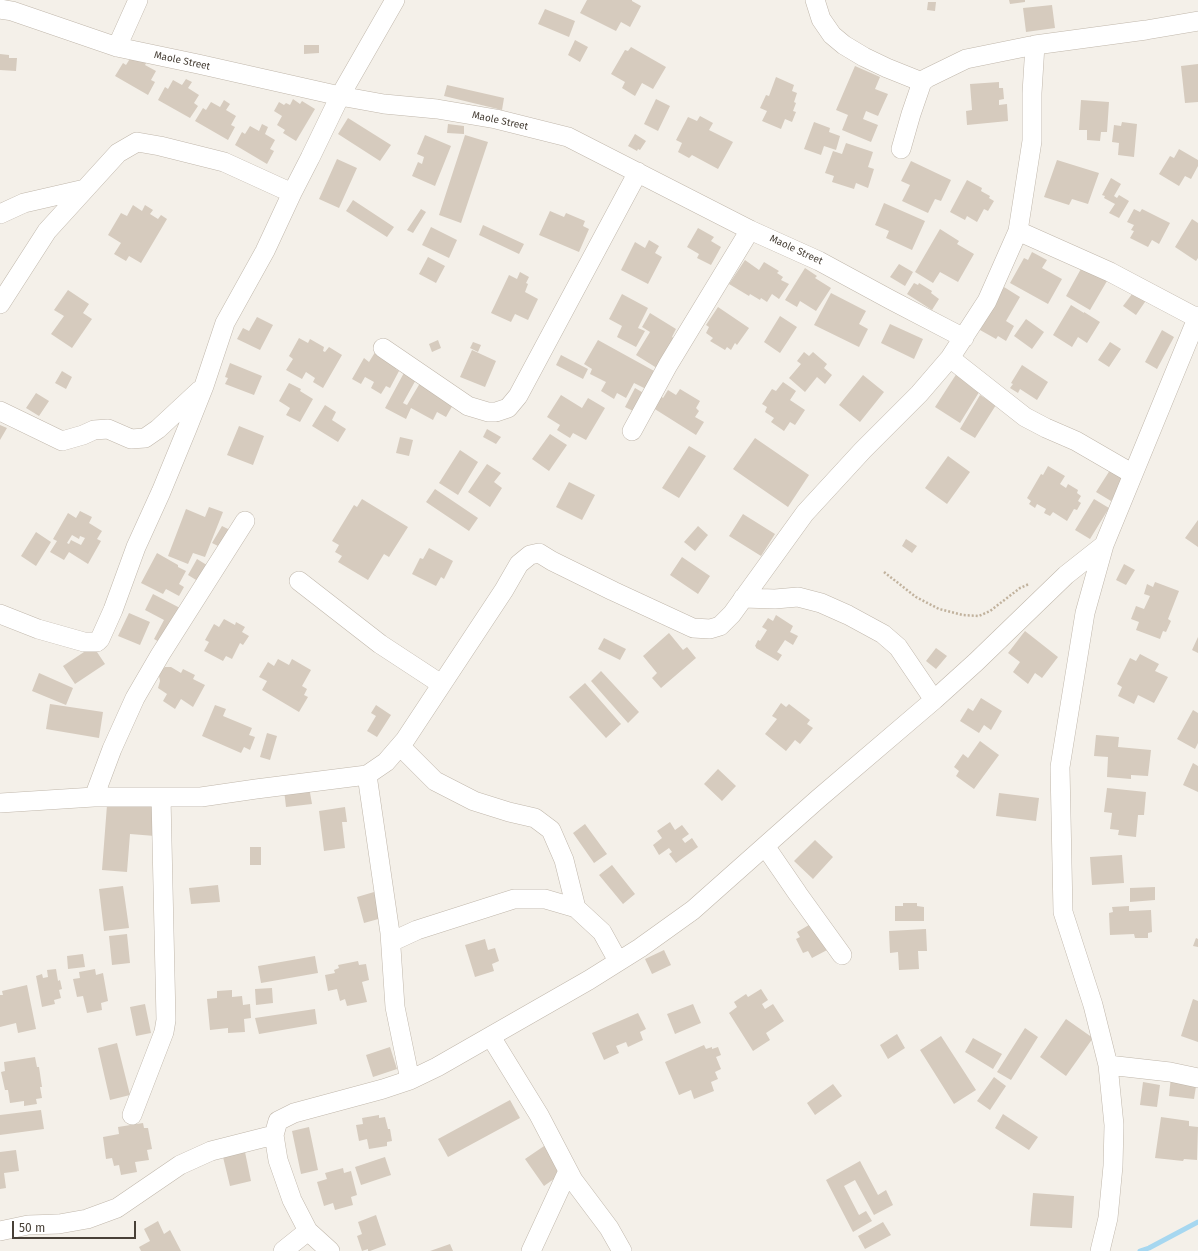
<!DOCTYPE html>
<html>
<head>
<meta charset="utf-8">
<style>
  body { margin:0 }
  #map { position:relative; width:1198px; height:1251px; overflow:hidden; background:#f4f0e9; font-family:"Fira Sans",sans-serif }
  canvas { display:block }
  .scale { position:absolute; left:12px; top:1221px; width:124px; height:18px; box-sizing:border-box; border:2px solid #484037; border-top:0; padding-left:5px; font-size:12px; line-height:14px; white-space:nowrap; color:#484037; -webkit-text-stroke:3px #fff; paint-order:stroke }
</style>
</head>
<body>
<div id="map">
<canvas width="1198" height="1251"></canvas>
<div class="scale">50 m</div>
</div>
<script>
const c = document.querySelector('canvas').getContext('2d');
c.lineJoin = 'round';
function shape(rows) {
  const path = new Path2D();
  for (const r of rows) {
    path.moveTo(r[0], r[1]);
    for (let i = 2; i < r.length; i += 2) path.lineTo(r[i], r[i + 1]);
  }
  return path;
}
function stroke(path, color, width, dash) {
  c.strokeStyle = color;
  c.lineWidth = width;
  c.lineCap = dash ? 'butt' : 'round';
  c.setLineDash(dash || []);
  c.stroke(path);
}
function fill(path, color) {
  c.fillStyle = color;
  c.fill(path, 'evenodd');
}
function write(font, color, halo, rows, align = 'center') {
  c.font = font + ' "Fira Sans",sans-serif';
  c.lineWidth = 3.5;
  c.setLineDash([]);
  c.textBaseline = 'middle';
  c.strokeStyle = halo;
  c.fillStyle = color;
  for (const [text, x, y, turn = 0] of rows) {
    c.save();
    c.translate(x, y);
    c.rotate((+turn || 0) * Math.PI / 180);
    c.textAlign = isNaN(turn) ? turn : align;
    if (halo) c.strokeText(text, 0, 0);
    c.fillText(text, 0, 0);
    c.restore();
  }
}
stroke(shape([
  [1140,1251,1149,1248,1198,1222]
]), '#a6d7f0', 5);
fill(shape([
  [587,0,632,0,632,1,641,6,630,27,621,22,616,31,580,13],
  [1009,0,1025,0,1025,2,1010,4],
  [928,2,936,2,935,11,927,10],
  [1052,5,1055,28,1026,32,1023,8],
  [545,9,575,21,569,37,538,24],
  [575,40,588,47,580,62,568,55],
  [304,45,319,45,319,53,304,54],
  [631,47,666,67,653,89,642,83,635,96,622,88,625,82,611,74,625,50,628,51],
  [0,54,9,55,9,58,17,58,16,71,0,70],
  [143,55,149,58,145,65,156,71,151,80,155,82,148,95,115,76,123,63,126,65,131,57,140,62],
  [1198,64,1198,102,1185,103,1181,66],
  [855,66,880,77,875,89,888,94,878,116,866,111,863,119,878,125,871,142,842,130,848,115,836,110],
  [776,77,794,85,792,91,797,93,794,102,796,103,793,111,796,112,792,122,785,119,781,129,762,121,767,111,760,108,766,95,769,96],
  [186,79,192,82,188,88,199,95,194,103,198,106,190,118,158,100,165,87,168,89,173,80,182,85],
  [999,82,999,88,1003,88,1004,99,999,100,999,105,1007,104,1008,121,967,125,966,111,972,110,970,84],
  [447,85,504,98,502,110,444,96],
  [293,99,300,104,302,101,315,109,296,141,283,133,285,130,277,125,282,116,274,111,279,102,284,105,286,103,290,105],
  [656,99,670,106,658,131,644,124],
  [224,100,230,104,226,110,236,116,231,125,235,127,228,140,195,121,203,108,206,110,211,102,220,107],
  [1081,100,1109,102,1107,132,1101,132,1100,141,1087,140,1087,130,1079,130],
  [700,116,713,123,709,130,733,142,718,169,692,155,689,158,678,152,682,143,676,140,688,117,697,121],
  [348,118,391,145,380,161,338,134],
  [814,122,830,128,829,132,840,136,836,150,824,146,821,155,804,149],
  [1122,122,1137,124,1134,157,1118,155,1119,143,1112,142,1114,125,1121,126],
  [262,124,268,127,265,134,275,140,270,149,274,151,267,164,235,145,242,132,245,134,250,126,259,131],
  [448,124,464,126,464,134,447,133],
  [635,134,646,141,640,150,638,149,637,151,628,146],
  [425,135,451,146,435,186,412,176,418,162,422,164,424,157,417,154],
  [465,135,488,142,461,223,439,215],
  [846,143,873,152,868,167,874,169,868,188,856,183,854,189,832,182,834,176,825,173,833,151,842,154],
  [1179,149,1198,160,1198,166,1191,179,1185,176,1179,186,1159,174,1170,156,1174,158],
  [337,159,357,168,339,208,319,199],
  [1057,160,1099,173,1088,204,1072,199,1069,205,1044,197],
  [911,161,951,180,941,201,935,199,928,213,902,201,910,185,901,181],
  [1111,178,1121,184,1114,196,1117,198,1119,195,1129,201,1119,218,1109,213,1115,204,1104,198,1105,196,1102,195],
  [967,180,982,188,981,191,990,196,989,198,994,201,988,211,984,209,977,222,967,216,965,220,950,212],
  [353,200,394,227,387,237,346,211],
  [884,203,925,221,912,250,886,238,889,231,875,225],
  [133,205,142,211,145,205,153,210,150,214,158,219,161,215,167,219,141,263,129,256,126,261,114,254,121,243,108,235,121,213,127,216],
  [421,209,426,212,413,233,407,230],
  [1134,209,1140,212,1142,209,1170,223,1159,244,1152,240,1148,247,1130,238,1134,231,1131,230,1134,225,1127,222],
  [550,211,564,217,566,213,585,221,583,226,589,229,579,252,539,235],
  [1192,219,1198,223,1198,258,1196,261,1175,247],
  [483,225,524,244,519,254,479,235],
  [431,227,457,240,449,258,422,245],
  [698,228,714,237,711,241,721,247,711,265,697,258,699,254,687,247],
  [940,229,959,241,957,244,974,254,958,282,940,272,933,283,915,272],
  [649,240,659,246,655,253,662,257,648,284,621,270,635,242,645,248],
  [1032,252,1047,260,1042,268,1062,279,1048,304,1010,283,1024,258,1028,260],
  [428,257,445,266,436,283,419,274],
  [745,260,759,270,764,262,779,271,777,273,783,277,781,280,789,284,779,299,772,294,767,302,761,298,760,300,750,294,749,296,729,284],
  [899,264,913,272,905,286,890,277],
  [1082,267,1107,281,1090,310,1066,296],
  [805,268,817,276,815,278,831,288,816,311,800,301,797,307,785,300],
  [520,272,529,277,526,283,528,284,525,292,538,299,528,320,515,314,511,322,491,313,509,275,517,279],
  [914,283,918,285,919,283,932,291,931,293,939,299,932,310,907,294],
  [1004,287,1020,297,1006,321,1014,326,1006,341,998,336,996,339,980,330],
  [68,290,89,304,83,313,92,319,72,348,51,334,64,316,54,310],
  [1135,290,1147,299,1136,315,1123,306],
  [831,293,866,311,859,324,868,329,859,347,814,325],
  [622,294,648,308,638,328,645,331,636,347,617,337,622,326,609,319],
  [1071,305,1084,313,1084,312,1100,322,1087,343,1078,337,1072,347,1053,335],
  [718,307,749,328,737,345,735,343,731,350,727,347,725,350,710,341,713,338,706,333,709,327,706,325],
  [650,313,676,329,672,337,678,340,660,370,636,355,650,332,642,327],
  [780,316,797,327,780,353,764,342],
  [257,317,273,325,260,350,237,339,243,328,249,331],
  [1026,319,1044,332,1032,349,1014,336],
  [890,324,923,339,914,359,881,343],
  [1162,330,1174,337,1157,369,1145,362],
  [299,338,308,343,310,339,324,347,323,351,325,352,329,347,342,355,323,388,313,382,315,378,306,372,302,379,286,370,293,359,289,356],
  [438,340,441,348,432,352,429,344],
  [598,340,656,372,646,389,634,383,626,398,617,393,614,399,601,391,606,382,590,374,592,369,584,364],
  [473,342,481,345,478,352,470,348],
  [1110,342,1121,349,1109,367,1098,360],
  [377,349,400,362,396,369,399,371,390,388,386,386,381,394,371,388,374,382,365,377,361,384,352,379,364,358,369,362],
  [472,350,496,361,485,387,460,377],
  [804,352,809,356,813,352,827,364,824,368,832,375,825,384,817,377,805,392,789,378,801,364,797,361],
  [561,355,588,369,583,379,556,365],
  [230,363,262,376,254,395,225,384,228,378,225,377],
  [1022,365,1048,382,1037,400,1020,389,1018,393,1010,388,1013,384,1011,383],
  [406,369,418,376,403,403,407,405,423,378,454,403,446,417,437,412,433,420,411,408,406,419,385,408],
  [62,371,72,377,66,389,55,383],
  [957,373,981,389,960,423,935,407],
  [863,375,884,392,860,422,839,405],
  [783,382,796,391,790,400,805,410,795,425,790,422,784,431,771,422,774,418,765,412,767,407,762,404,772,389,776,391],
  [289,383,301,389,300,391,313,399,300,422,286,415,290,408,279,401],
  [635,388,647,395,637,413,625,407],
  [680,389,700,401,696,408,699,411,695,417,704,422,696,435,650,406,658,394,663,398,668,390,676,395],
  [36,393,49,401,39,416,26,408],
  [561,395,582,408,588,398,605,408,586,440,573,433,570,438,557,430,560,425,547,417],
  [980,395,996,405,975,438,960,429],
  [325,405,336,412,332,420,346,429,338,442,312,426],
  [0,425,7,428,0,440],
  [239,426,264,436,253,465,227,455],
  [487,429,501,437,496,444,483,437],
  [550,434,567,445,549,471,532,459],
  [400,437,413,440,409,456,396,453],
  [755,438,809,475,788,507,733,469],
  [689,446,706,456,679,498,662,488],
  [460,450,478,462,458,495,439,483],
  [948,456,970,472,947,504,925,488],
  [487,464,501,473,494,482,502,488,490,507,468,492],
  [1048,466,1065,476,1060,484,1066,488,1068,484,1078,490,1077,493,1081,496,1078,501,1081,503,1077,510,1074,509,1067,521,1053,512,1050,516,1044,513,1046,509,1037,504,1035,508,1029,504,1031,501,1027,498,1041,474,1043,475],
  [1112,467,1127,476,1111,501,1096,492],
  [569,482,595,495,582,520,556,507],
  [435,489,478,518,469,531,426,502],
  [362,499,408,527,389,557,384,554,368,580,338,562,342,556,335,552,339,545,332,541,354,505,357,507],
  [1094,499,1109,508,1090,539,1075,530],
  [209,507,223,512,205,557,193,553,188,564,168,556,186,509,205,517],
  [80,511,92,517,89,523,102,531,97,539,101,541,88,564,69,552,64,560,50,552,57,541,53,539,68,513,76,518],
  [72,535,79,539,80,536,85,538,81,545,71,540,69,544,67,543],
  [743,514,775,534,761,556,729,536],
  [1198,520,1198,547,1185,538],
  [222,526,234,532,224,549,212,543],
  [698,526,708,535,695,551,684,542],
  [36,532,51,542,36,566,21,556],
  [906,539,917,546,912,553,902,546],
  [429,548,453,561,444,579,441,577,436,586,412,574,420,558,423,559],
  [157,553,178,565,178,567,186,571,179,584,184,587,179,596,166,589,163,594,141,583],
  [682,557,710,576,698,594,670,575],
  [197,559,210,567,201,583,188,575],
  [1124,564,1135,570,1126,585,1116,580],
  [1155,582,1179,591,1168,619,1171,621,1166,632,1163,631,1160,639,1136,630,1139,622,1131,619,1136,606,1144,609,1150,596,1144,594,1147,584,1153,587],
  [153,594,180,608,165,645,154,639,164,620,145,610],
  [129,613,150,622,140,645,118,636],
  [776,615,793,626,790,632,798,636,793,645,785,640,777,652,782,655,778,661,756,648,756,647,755,646,758,640,760,641,767,630,762,627,768,618,773,621],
  [224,619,235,625,236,622,245,627,242,632,249,636,243,645,240,643,232,659,226,656,223,661,204,651,209,642,205,640,214,624,219,627],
  [1025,631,1058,657,1042,678,1035,673,1028,684,1013,672,1020,662,1008,653],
  [669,633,683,650,687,647,696,658,661,688,652,678,657,673,643,656],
  [1198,637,1198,653,1192,650],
  [604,638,626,649,620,660,598,649],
  [93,646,105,664,75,684,63,666],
  [936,648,947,656,936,669,926,661],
  [1140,654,1159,664,1155,671,1168,677,1154,703,1138,695,1134,704,1118,696,1122,687,1117,684,1130,658,1136,661],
  [278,659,289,665,292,659,311,670,302,686,307,689,304,695,308,697,299,712,262,690,267,681,259,677,268,662,274,666],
  [165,667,171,667,181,673,183,669,195,675,193,679,205,685,193,707,181,699,175,709,163,701,167,694,158,688,160,681,159,676,161,670],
  [601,671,639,712,628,723,591,681],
  [39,673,73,688,66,705,32,691],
  [585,683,621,724,606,738,569,697],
  [981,698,1002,711,991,730,984,725,979,733,960,721,968,708,973,711],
  [781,703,786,707,789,704,810,720,807,724,813,728,800,744,795,740,786,751,765,734,777,719,772,716],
  [50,704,103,712,99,738,46,729],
  [215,705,226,709,223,716,252,728,249,735,255,737,250,750,244,747,241,753,202,736],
  [376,705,391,715,377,737,367,731,376,716,371,713],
  [1193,710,1198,713,1198,743,1195,749,1177,739],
  [267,733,277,736,270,760,260,757],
  [1096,735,1119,737,1118,747,1151,750,1148,776,1131,775,1131,779,1107,777,1108,757,1094,756],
  [980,741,999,755,974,789,956,776,959,771,954,767,963,754,968,758],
  [1193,763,1198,766,1198,792,1183,785],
  [718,769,736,786,722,801,704,784],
  [309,787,312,804,286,807,284,790],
  [1107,788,1146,792,1144,815,1138,815,1136,837,1118,835,1119,830,1110,829,1112,813,1104,812],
  [999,793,1039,798,1036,821,996,816],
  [107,805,157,807,155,836,130,834,127,872,102,870],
  [345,807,347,822,342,822,345,848,324,851,319,811],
  [670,822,675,830,682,825,689,834,682,839,685,843,692,838,698,847,676,863,669,854,672,852,669,848,659,855,653,845,662,838,657,831],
  [585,824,607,854,594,863,573,833],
  [815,840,833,857,813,879,794,861],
  [250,847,261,847,261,865,250,865],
  [1122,855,1124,883,1092,885,1090,857],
  [612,865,635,894,623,904,599,875],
  [218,885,220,902,191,904,189,888],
  [123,886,129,928,104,931,99,889],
  [1155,887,1155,900,1130,902,1130,888],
  [374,892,382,918,364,923,357,897],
  [903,903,917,903,917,906,924,907,924,921,895,921,895,906,903,906],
  [1129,906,1129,911,1151,910,1152,932,1148,933,1148,938,1135,938,1134,934,1110,935,1109,913,1113,912,1112,907],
  [814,922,829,949,812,958,808,951,803,953,796,939,800,937,797,932],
  [926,929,927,951,918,951,919,969,899,970,898,952,890,953,889,931],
  [127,934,130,963,112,965,109,936],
  [1196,938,1198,939,1198,947,1193,946],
  [485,939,488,950,495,948,499,961,492,964,494,971,475,977,465,945],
  [664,950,671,965,652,974,645,959],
  [83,954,85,967,68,969,67,956],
  [315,956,318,973,261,983,258,966],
  [358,961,359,965,366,964,369,980,362,982,367,1002,347,1006,345,999,340,1001,337,989,328,991,325,975,335,973,334,970,339,968,338,965],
  [56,969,58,981,60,980,62,989,59,990,61,998,54,1000,55,1004,42,1007,36,976,42,974,43,978,48,977,47,970],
  [95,969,96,975,103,973,108,1001,101,1003,102,1010,87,1013,83,996,77,997,73,979,80,978,79,972],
  [27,985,36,1029,18,1033,16,1023,0,1027,0,995,3,995,2,991],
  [272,988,273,1003,256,1005,255,989],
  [761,989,768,1000,762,1004,765,1009,773,1004,784,1021,766,1033,770,1040,753,1051,729,1013,737,1007,734,1002,746,994,748,997],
  [232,990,232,997,242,996,243,1005,250,1004,251,1018,244,1019,245,1032,228,1033,228,1028,210,1030,207,999,217,998,217,991],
  [1193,999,1198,1001,1198,1042,1181,1036],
  [145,1004,151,1033,136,1036,130,1007],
  [693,1004,701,1023,675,1034,667,1014],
  [315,1009,317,1024,259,1034,255,1018],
  [638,1013,646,1029,640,1032,643,1040,628,1047,626,1042,616,1046,619,1053,604,1060,592,1033],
  [1066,1019,1093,1038,1066,1076,1040,1057],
  [1025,1028,1038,1037,1011,1080,997,1072],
  [897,1034,905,1048,888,1059,880,1045],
  [941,1036,976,1090,954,1104,920,1050],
  [973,1038,1002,1054,993,1069,965,1052],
  [117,1043,130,1095,110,1100,98,1048],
  [704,1045,706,1049,712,1047,712,1049,718,1047,721,1055,716,1057,721,1069,715,1072,718,1079,711,1082,714,1091,694,1099,691,1090,679,1095,665,1062],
  [390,1047,397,1069,373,1077,366,1055],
  [35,1057,37,1067,39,1067,42,1087,40,1087,42,1098,36,1099,37,1104,24,1106,24,1101,10,1103,8,1090,5,1090,1,1072,5,1071,4,1062],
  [994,1077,1006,1086,990,1110,977,1101],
  [1171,1077,1197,1080,1194,1099,1169,1096],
  [1143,1082,1160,1085,1157,1107,1140,1105],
  [833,1084,842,1096,815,1115,807,1103],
  [510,1100,520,1118,448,1157,438,1139],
  [41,1110,44,1129,0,1135,0,1115],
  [1003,1114,1038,1137,1029,1150,995,1128],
  [379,1115,379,1118,385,1117,388,1129,390,1129,392,1141,387,1142,387,1146,369,1149,367,1139,359,1141,356,1125,363,1124,362,1118],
  [1161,1117,1189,1121,1189,1126,1198,1127,1197,1160,1184,1159,1183,1161,1155,1158],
  [143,1123,144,1128,148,1128,152,1149,147,1150,149,1160,135,1162,137,1172,121,1175,119,1165,114,1166,112,1158,106,1159,103,1137,119,1134,118,1127],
  [309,1127,318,1170,301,1174,292,1131],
  [547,1144,565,1171,544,1186,525,1159],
  [16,1150,19,1171,4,1173,6,1188,0,1189,0,1152],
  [245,1152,251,1181,230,1186,223,1157],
  [385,1157,391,1175,361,1185,355,1167],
  [860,1161,878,1195,886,1190,893,1205,874,1215,855,1180,844,1186,859,1215,866,1211,872,1221,853,1232,826,1180],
  [343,1168,344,1173,351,1171,357,1195,351,1197,353,1205,335,1210,333,1203,324,1206,317,1182,327,1179,325,1173],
  [1033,1193,1074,1196,1072,1228,1030,1226],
  [376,1215,386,1245,370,1251,368,1251,368,1249,362,1251,357,1236,362,1234,358,1222],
  [158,1221,164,1234,170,1230,181,1251,141,1251,139,1247,150,1241,144,1229],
  [883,1222,891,1235,865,1249,858,1236],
  [450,1244,453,1251,430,1251]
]), '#d6cbbe');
const street = shape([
  [815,0,821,19,832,35,844,45,864,57,887,68,922,82],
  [0,9,12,11,117,47,198,64,340,96,384,104,437,109,496,119,568,137,750,230,819,261,891,300,964,338],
  [117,47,138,0],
  [901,149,911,114,922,82,927,78,966,59,1035,45,1146,30,1198,21],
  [0,214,24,203,85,189],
  [1018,231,1110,272,1197,318],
  [0,304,47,231,118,153,137,142,160,146,224,162,292,193],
  [383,348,468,406,488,412,496,412,508,408,518,396,638,172],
  [950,358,1025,417,1046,428,1076,441,1133,474],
  [0,411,62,441,83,435,94,430,108,429,131,439,145,438,158,429,200,390],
  [632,431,668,365,750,230],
  [299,581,380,644,441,684],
  [743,598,775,599,798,597,821,603,848,615,883,634,898,647,934,700],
  [0,614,38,629,84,642,97,642,100,639,113,610,136,547,161,492,187,429,204,386,225,323,265,251,292,193,310,158,340,96,395,0],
  [400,746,435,781,474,801,509,812,535,818,551,830,564,860,576,908],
  [367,775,390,933,395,1007,410,1080],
  [94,797,112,749,135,698,160,655,245,521],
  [0,803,94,797,201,797,256,789,367,775,386,762,405,740,504,590,519,564,530,555,539,553,552,561,613,591,693,628,710,629,720,626,732,614,805,513,863,450,919,394,950,358,987,301,1018,231,1032,141,1032,93,1035,45],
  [765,846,798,894,842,955],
  [391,942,417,930,514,899,545,899,576,908,602,932,618,961],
  [491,1037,539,1115,573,1180,609,1228,622,1251],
  [1108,1065,1170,1072,1198,1078],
  [132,1115,164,1032,166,1020,161,797],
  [0,1231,28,1225,59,1224,87,1219,117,1208,180,1165,211,1151,274,1135],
  [283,1251,308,1231],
  [330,1251,308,1231,292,1200,278,1160,274,1135,278,1121,294,1113,383,1089,410,1080,437,1067,589,980,640,948,693,910,818,799,934,700,976,662,1066,575,1104,545],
  [531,1251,568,1171],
  [1100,1251,1108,1218,1113,1166,1114,1125,1108,1065,1093,1005,1063,912,1060,767,1085,613,1104,545,1198,316]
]);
stroke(street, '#c0b7ab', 20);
stroke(shape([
  [884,572,916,597,939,609,963,615,979,616,990,611,1020,588,1029,584]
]), '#c1b29d', 2.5, [2, 2]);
stroke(street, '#fff', 19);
write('10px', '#484037', '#fff', [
  ["Maole Street",182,61,12],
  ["Maole Street",500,121,12],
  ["Maole Street",796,250,25]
]);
</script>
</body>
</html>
